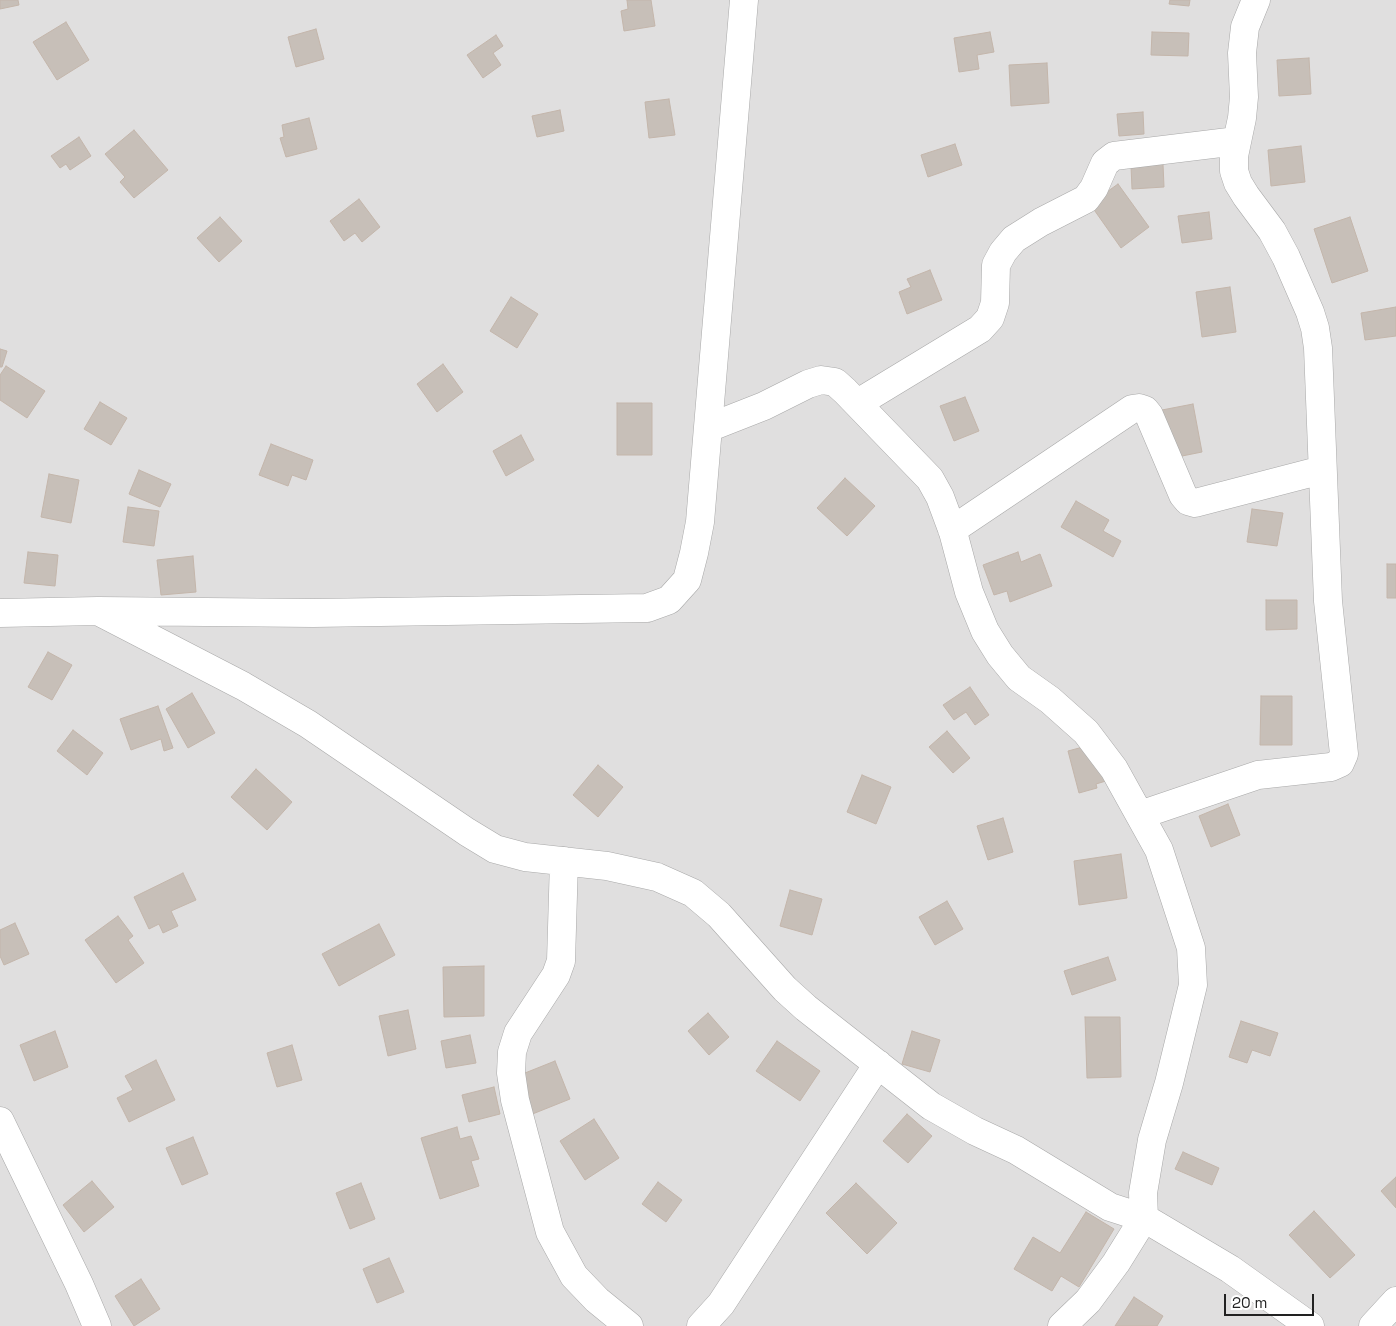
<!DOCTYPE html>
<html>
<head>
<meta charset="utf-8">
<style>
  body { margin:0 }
  #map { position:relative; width:1396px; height:1326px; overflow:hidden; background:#f2efe9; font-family:"Space Grotesk",sans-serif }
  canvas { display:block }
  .scale { position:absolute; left:1224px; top:1294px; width:90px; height:22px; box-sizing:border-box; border:2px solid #222; border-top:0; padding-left:6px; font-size:15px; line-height:18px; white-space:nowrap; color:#222; -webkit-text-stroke:4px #fff; paint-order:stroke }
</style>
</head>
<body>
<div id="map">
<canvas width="1396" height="1326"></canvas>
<div class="scale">20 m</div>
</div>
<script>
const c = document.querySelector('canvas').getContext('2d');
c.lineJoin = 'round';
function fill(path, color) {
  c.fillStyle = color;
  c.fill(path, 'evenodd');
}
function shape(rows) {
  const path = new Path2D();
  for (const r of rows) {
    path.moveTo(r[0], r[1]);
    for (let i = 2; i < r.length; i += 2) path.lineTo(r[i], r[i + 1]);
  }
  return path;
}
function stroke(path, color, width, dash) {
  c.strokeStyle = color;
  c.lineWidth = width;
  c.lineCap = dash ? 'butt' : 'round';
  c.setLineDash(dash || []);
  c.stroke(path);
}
fill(shape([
  [0,0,1396,0,1396,1326,0,1326]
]), '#e0dfdf');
const building = shape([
  [0,0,18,0,19,5,0,9,0,0],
  [627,0,651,0,655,26,624,31,621,11,628,9,627,0],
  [1170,0,1190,0,1189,6,1169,4,1170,0],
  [66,22,89,60,57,80,33,42,66,22],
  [316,29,324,59,296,67,288,37,316,29],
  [990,32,994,52,977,55,979,69,959,72,954,38,990,32],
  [1152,32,1189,33,1188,56,1151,55,1152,32],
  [496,35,503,46,493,53,501,65,483,78,467,55,496,35],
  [1309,58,1311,94,1279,96,1277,60,1309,58],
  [1047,63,1049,103,1011,106,1009,65,1047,63],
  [669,99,675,135,649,138,645,102,669,99],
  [560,110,564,131,537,137,532,116,560,110],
  [1143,112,1144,134,1119,136,1117,114,1143,112],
  [309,118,317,149,286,157,280,138,284,137,282,125,309,118],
  [134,130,168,170,134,198,120,182,125,177,105,154,134,130],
  [79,137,91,156,70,170,66,164,60,168,51,156,79,137],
  [955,144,962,165,928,177,921,155,955,144],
  [1301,146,1305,182,1271,186,1268,150,1301,146],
  [1163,164,1164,187,1132,189,1131,166,1163,164],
  [1118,184,1149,227,1121,248,1090,204,1118,184],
  [359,199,380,227,362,242,355,233,344,241,330,221,359,199],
  [1209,212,1212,239,1182,243,1178,216,1209,212],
  [220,217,242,241,219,262,197,238,220,217],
  [1350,217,1368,271,1332,283,1314,229,1350,217],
  [930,270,942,300,907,314,899,292,911,287,907,279,930,270],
  [1230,287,1236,332,1202,337,1196,292,1230,287],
  [511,297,538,314,517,348,490,331,511,297],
  [1396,307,1396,336,1365,340,1361,313,1396,307],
  [0,349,7,351,2,367,0,367,0,349],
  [443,364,463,392,437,412,417,384,443,364],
  [6,366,45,391,27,418,0,400,0,375,6,366],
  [965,397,979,431,954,441,940,406,965,397],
  [100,402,127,418,111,445,84,429,100,402],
  [617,403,652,403,652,455,617,455,617,403],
  [1193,404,1202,452,1172,458,1162,410,1193,404],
  [521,435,534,460,506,476,493,451,521,435],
  [271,444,313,460,306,480,292,475,288,486,259,475,271,444],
  [139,470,171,484,160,507,129,494,139,470],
  [49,474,79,480,71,523,41,517,49,474],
  [845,478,875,506,847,536,817,508,845,478],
  [1076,501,1109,520,1103,531,1121,541,1113,557,1061,527,1076,501],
  [128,507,159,511,154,546,123,542,128,507],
  [1252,509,1283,513,1277,546,1247,542,1252,509],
  [28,552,58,555,55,586,24,583,28,552],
  [1018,552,1021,562,1040,554,1052,586,1010,602,1007,591,994,595,983,565,1018,552],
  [193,556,196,592,161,595,157,560,193,556],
  [1387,564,1396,564,1396,598,1387,598,1387,564],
  [1266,600,1297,600,1297,629,1266,630,1266,600],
  [48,652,72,665,52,700,28,687,48,652],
  [970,687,989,715,975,725,966,712,954,720,943,705,970,687],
  [192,693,215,733,188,748,166,709,192,693],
  [1261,696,1292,696,1292,745,1260,745,1261,696],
  [158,706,173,748,164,751,161,739,131,750,120,719,158,706],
  [73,730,103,753,87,775,57,751,73,730],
  [947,731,970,758,953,773,929,747,947,731],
  [1109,740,1119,777,1096,784,1097,788,1079,793,1068,751,1109,740],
  [598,765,623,787,598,817,573,795,598,765],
  [256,769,292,802,267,830,231,797,256,769],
  [862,775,891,787,876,824,847,812,862,775],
  [1228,804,1240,835,1211,847,1199,816,1228,804],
  [1003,818,1013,852,988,860,977,826,1003,818],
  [1121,854,1127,898,1079,905,1074,861,1121,854],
  [183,873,196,900,171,911,178,926,163,933,159,924,149,929,134,897,183,873],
  [790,890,822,899,812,935,780,926,790,890],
  [947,901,963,929,935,945,919,917,947,901],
  [118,916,133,936,128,940,144,963,116,983,85,940,118,916],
  [15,923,29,954,4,965,0,956,0,930,15,923],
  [379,924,395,955,339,986,322,954,379,924],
  [1108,957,1116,980,1072,995,1064,971,1108,957],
  [484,966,484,1016,444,1017,443,967,484,966],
  [408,1010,416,1049,388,1056,379,1016,408,1010],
  [708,1013,729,1037,709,1055,688,1031,708,1013],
  [1085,1017,1120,1017,1121,1077,1087,1078,1085,1017],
  [1241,1021,1278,1033,1270,1056,1252,1050,1247,1063,1229,1057,1241,1021],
  [55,1031,68,1067,34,1081,20,1045,55,1031],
  [912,1031,940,1040,930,1072,902,1064,912,1031],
  [470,1035,476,1063,446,1068,441,1041,470,1035],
  [777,1041,820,1071,800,1101,756,1071,777,1041],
  [292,1045,302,1080,277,1087,267,1053,292,1045],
  [156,1060,175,1100,129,1122,117,1098,133,1090,125,1076,156,1060],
  [555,1061,570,1099,530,1115,515,1077,555,1061],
  [494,1087,500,1114,469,1122,462,1095,494,1087],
  [907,1114,932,1136,908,1163,883,1141,907,1114],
  [594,1119,619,1158,585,1180,560,1141,594,1119],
  [457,1127,460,1139,471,1136,479,1159,471,1161,479,1186,440,1199,421,1138,457,1127],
  [193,1137,208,1174,182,1185,166,1148,193,1137],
  [1183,1152,1219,1168,1212,1185,1175,1169,1183,1152],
  [1396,1177,1396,1208,1381,1191,1396,1177],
  [92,1181,114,1207,84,1232,63,1205,92,1181],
  [658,1182,682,1200,666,1222,642,1204,658,1182],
  [361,1183,375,1219,350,1229,336,1193,361,1183],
  [856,1183,897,1223,867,1254,826,1213,856,1183],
  [1314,1211,1355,1255,1330,1278,1289,1235,1314,1211],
  [1086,1212,1114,1229,1079,1287,1061,1276,1052,1291,1014,1269,1033,1237,1060,1253,1086,1212],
  [389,1258,404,1292,377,1303,363,1269,389,1258],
  [141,1279,160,1309,134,1326,115,1296,141,1279],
  [1134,1297,1163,1316,1157,1326,1115,1326,1134,1297]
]);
fill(building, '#c7bfb8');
stroke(building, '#c4b6ab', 1);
const minor = shape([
  [858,403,980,329,990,318,995,303,996,265,1003,252,1014,239,1041,222,1086,199,1094,188,1105,163,1114,156,1237,141],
  [708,428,764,406,808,384,821,380,835,382,845,391,930,479,940,497,953,532,969,592,985,631,1000,655,1019,678,1050,700,1086,732,1114,769,1159,850,1191,948,1193,985,1169,1083,1152,1140,1143,1193,1144,1218,1116,1263,1088,1301,1062,1326],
  [952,530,1132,409,1139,408,1145,410,1149,415,1183,495,1188,501,1195,503,1322,470],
  [98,611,243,686,308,724,467,832,495,849,525,857,607,866,657,877,693,893,719,915,785,989,806,1008,931,1106,975,1131,1016,1150,1110,1207,1144,1218,1230,1269,1310,1326],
  [0,613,98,611,313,613,647,608,669,600,687,580,694,553,700,522,744,0],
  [1140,815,1258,775,1331,767,1340,763,1344,754,1328,601,1318,348,1315,328,1310,312,1286,257,1272,231,1246,196,1238,183,1234,171,1234,156,1242,118,1244,97,1242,53,1245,27,1256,0],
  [564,861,561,961,556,975,518,1033,512,1052,511,1073,515,1100,550,1232,574,1276,597,1300,629,1326],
  [0,1121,79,1284,97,1326],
  [701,1326,721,1304,878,1064],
  [1373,1326,1396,1301]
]);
stroke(minor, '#a9a9a9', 29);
stroke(minor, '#fff', 28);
</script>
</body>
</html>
